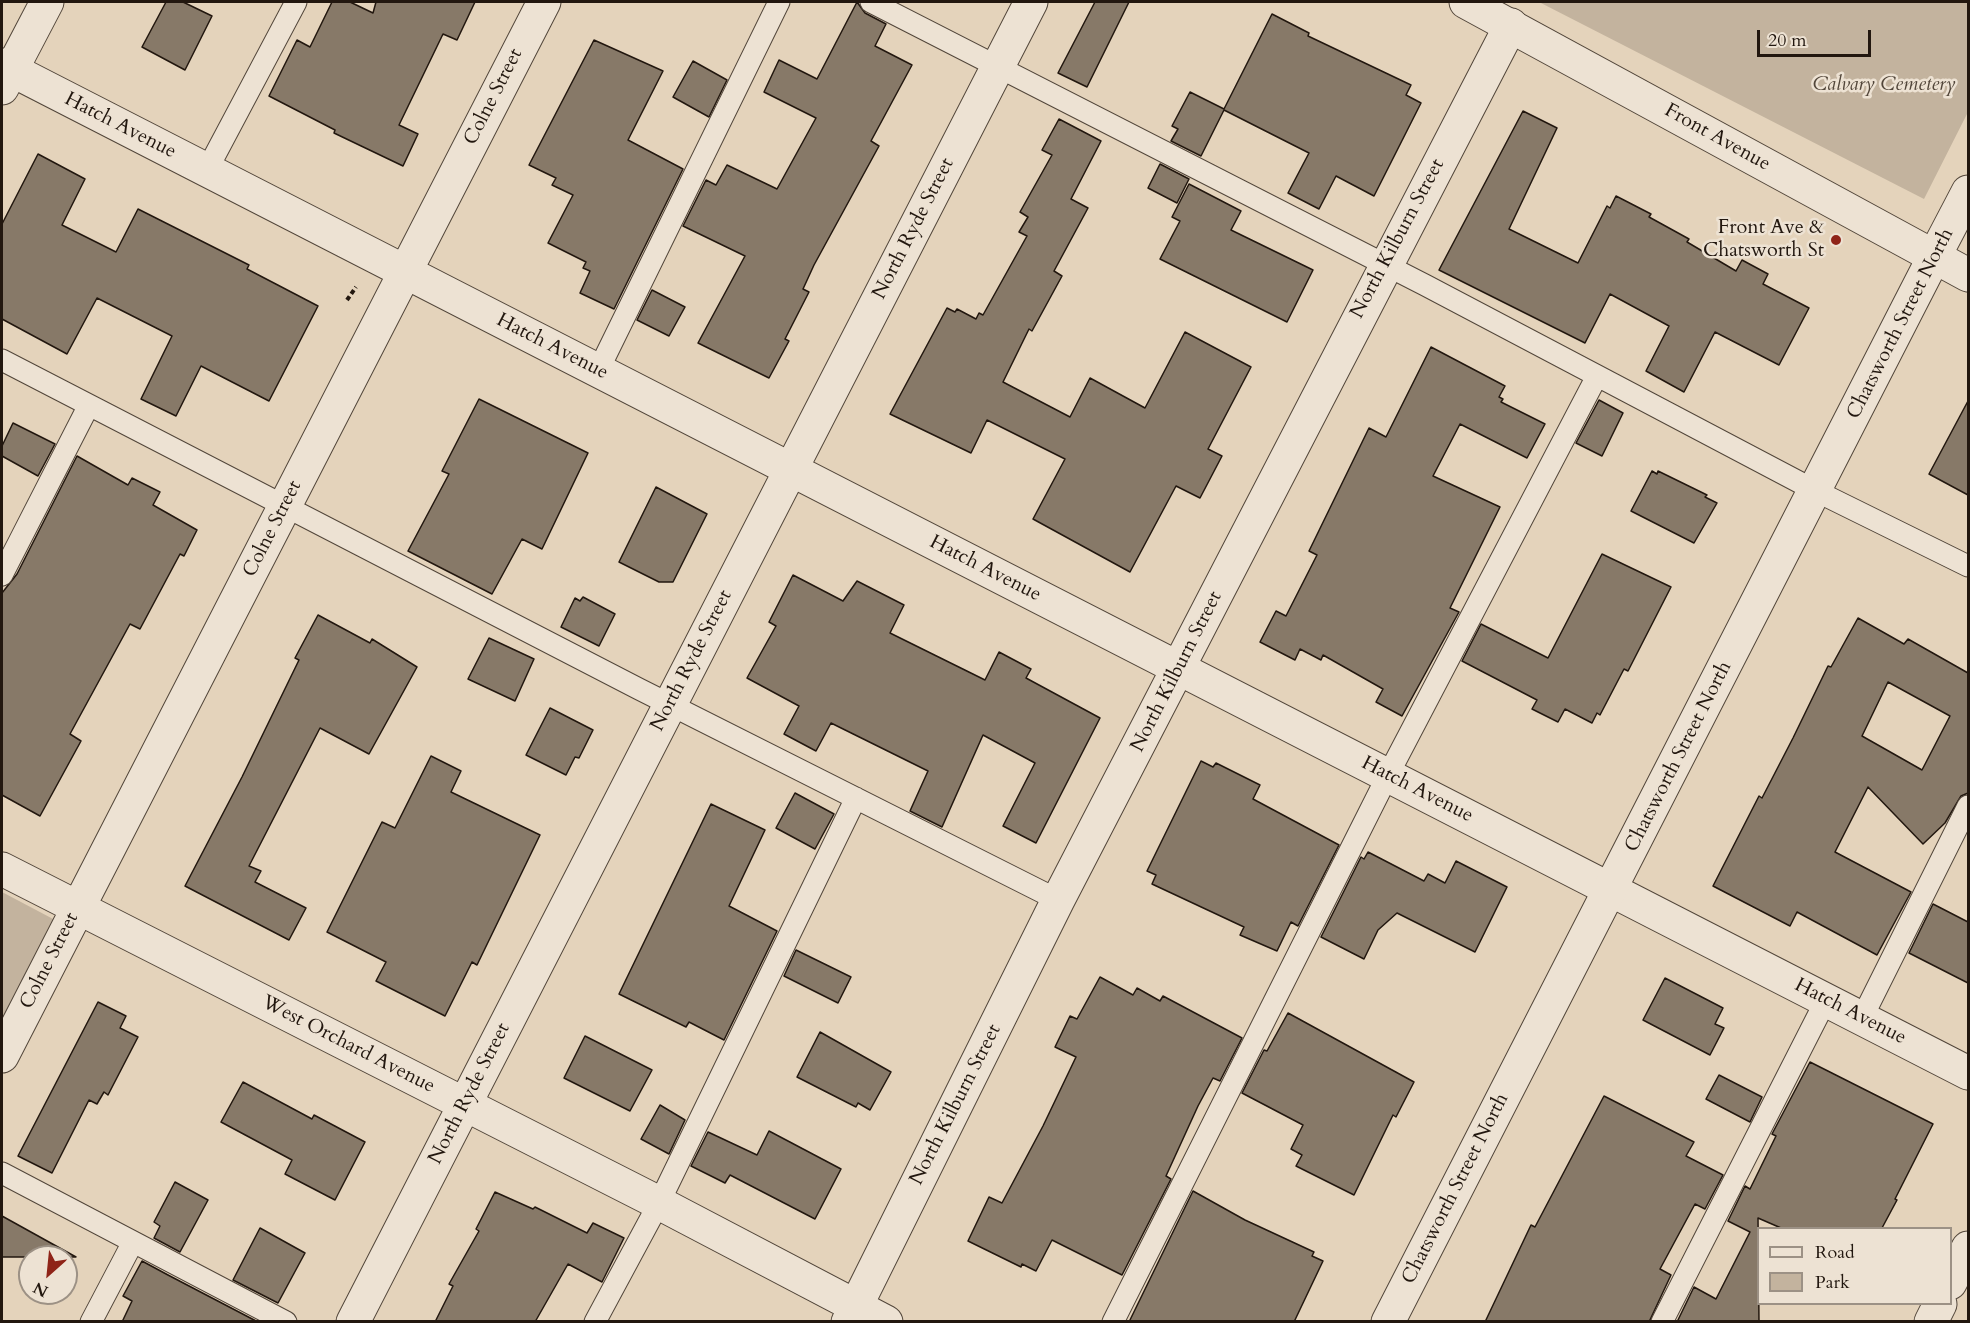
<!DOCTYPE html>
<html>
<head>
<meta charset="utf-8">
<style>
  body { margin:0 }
  #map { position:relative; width:1970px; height:1323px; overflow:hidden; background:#e4d3bb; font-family:Cardo,serif }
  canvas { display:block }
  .frame { position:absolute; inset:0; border:3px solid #22170f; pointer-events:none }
  .legend { position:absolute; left:1757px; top:1227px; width:195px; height:78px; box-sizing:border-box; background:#ede2d3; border:2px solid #9c9185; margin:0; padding:8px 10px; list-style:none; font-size:18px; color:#22170f }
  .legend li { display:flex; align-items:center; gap:12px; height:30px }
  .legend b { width:30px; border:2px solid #9c9185 }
  .north { position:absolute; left:18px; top:1245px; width:60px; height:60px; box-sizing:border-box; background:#ede2d3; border:2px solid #9c9185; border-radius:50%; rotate:207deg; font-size:16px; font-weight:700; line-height:24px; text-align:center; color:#22170f }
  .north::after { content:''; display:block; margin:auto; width:21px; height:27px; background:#8f2418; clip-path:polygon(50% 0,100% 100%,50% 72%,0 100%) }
  .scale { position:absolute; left:1757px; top:30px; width:114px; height:27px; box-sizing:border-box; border:3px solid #22170f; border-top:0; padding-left:8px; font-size:18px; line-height:21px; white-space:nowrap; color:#22170f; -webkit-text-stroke:4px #ede2d3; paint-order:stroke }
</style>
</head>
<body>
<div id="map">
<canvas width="1970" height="1323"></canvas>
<div class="frame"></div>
<ul class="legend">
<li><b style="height:8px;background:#ede2d3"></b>Road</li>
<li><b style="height:16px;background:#c3b39e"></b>Park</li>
</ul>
<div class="north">N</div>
<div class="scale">20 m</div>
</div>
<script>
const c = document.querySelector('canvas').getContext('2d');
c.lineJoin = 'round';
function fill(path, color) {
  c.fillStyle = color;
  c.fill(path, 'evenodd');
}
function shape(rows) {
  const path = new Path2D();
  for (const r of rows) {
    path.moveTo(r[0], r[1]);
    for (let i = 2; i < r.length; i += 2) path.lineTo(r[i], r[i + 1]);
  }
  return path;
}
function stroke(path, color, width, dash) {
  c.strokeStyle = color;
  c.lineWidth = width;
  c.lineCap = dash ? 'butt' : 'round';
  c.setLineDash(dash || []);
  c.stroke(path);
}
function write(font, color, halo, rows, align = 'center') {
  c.font = font + ' Cardo,serif';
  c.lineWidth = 5;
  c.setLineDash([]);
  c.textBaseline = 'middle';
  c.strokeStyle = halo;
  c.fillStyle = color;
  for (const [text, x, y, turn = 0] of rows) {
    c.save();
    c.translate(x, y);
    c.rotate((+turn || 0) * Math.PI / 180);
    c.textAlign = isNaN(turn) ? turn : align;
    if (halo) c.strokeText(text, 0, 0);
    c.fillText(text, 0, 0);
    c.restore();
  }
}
fill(shape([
  [1539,2,1968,2,1968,112,1924,199],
  [2,892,55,920,2,1026]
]), '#c3b39e');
const building = shape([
  [166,2,183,2,212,16,185,70,142,47,166,2],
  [332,2,350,2,373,13,376,2,475,2,457,40,443,34,399,125,418,134,403,166,334,133,335,130,269,96,297,40,310,47,332,2],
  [857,2,865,13,886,24,875,46,912,65,871,141,879,146,814,265,803,289,809,292,785,339,789,341,769,378,698,343,745,256,683,226,706,180,716,185,727,165,777,189,816,118,764,92,779,60,817,79,857,2],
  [1095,2,1129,2,1087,87,1058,73,1095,2],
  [1272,14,1309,33,1308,36,1411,85,1406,95,1421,103,1374,196,1336,176,1319,209,1288,193,1309,153,1224,110,1201,156,1171,141,1178,129,1172,126,1190,92,1224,109,1272,14],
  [594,40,663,71,628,140,683,169,614,309,580,293,590,271,583,268,586,262,548,243,573,195,552,185,556,178,529,165,594,40],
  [693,61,727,80,709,117,673,97,693,61],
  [1523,111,1557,128,1509,229,1578,263,1607,206,1610,208,1616,196,1651,214,1649,217,1689,239,1687,242,1736,271,1742,260,1768,274,1763,284,1809,308,1779,365,1715,332,1684,392,1646,371,1669,326,1610,294,1585,343,1439,270,1523,111],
  [1059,119,1101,141,1071,199,1088,208,1054,271,1062,276,1032,331,1029,329,1003,382,1070,417,1090,378,1145,408,1185,332,1251,367,1208,449,1222,456,1200,498,1176,486,1130,572,1033,519,1065,459,987,420,971,453,890,414,947,308,955,312,957,309,976,319,979,313,983,315,1027,236,1019,232,1028,217,1020,212,1052,155,1042,150,1059,119],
  [38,154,85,179,62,225,116,252,138,209,249,265,247,269,318,306,269,401,201,366,176,416,141,399,172,336,97,298,67,354,2,319,2,224,38,154],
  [1160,164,1189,179,1177,203,1148,188,1160,164],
  [1189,184,1241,211,1231,230,1313,270,1287,322,1160,259,1180,221,1172,217,1189,184],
  [652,290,685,307,669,336,637,320,652,290],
  [1431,347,1505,386,1499,397,1503,399,1501,402,1545,424,1527,458,1460,424,1433,476,1500,507,1450,608,1459,612,1402,716,1376,702,1383,689,1323,655,1321,660,1300,649,1295,660,1260,642,1276,611,1286,616,1317,555,1309,551,1369,428,1386,437,1431,347],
  [479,399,588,453,542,549,522,539,492,594,408,551,449,474,442,471,479,399],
  [1599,400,1623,413,1602,456,1576,443,1599,400],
  [1968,401,1968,495,1929,474,1968,401],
  [13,423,55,444,38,476,2,456,2,446,13,423],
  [77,456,128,485,132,478,160,492,153,505,197,530,184,556,180,554,140,629,130,624,70,734,81,741,40,816,2,795,2,593,17,574,77,456],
  [1652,471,1657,474,1658,471,1707,495,1705,497,1717,503,1694,543,1631,511,1652,471],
  [656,487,707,514,673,582,659,582,619,562,656,487],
  [1602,554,1671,587,1628,671,1624,669,1600,715,1597,713,1592,723,1565,709,1558,722,1532,709,1537,700,1462,661,1481,624,1548,658,1602,554],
  [793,575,843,601,857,581,904,605,890,633,985,680,999,652,1031,669,1026,678,1100,718,1036,843,1003,826,1035,763,983,735,942,827,910,811,928,771,831,723,816,751,784,734,799,706,747,678,776,626,769,622,793,575],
  [583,597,615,614,599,646,561,627,575,598,580,601,583,597],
  [318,615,370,643,372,639,417,667,369,754,320,728,249,866,261,871,255,882,306,908,289,940,185,886,242,777,299,660,295,658,318,615],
  [1858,618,1904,644,1908,639,1968,673,1968,793,1961,796,1945,823,1923,844,1868,787,1835,852,1911,892,1877,955,1797,912,1790,926,1713,886,1759,796,1762,798,1793,738,1828,666,1831,667,1858,618],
  [1888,682,1950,716,1922,770,1862,736,1888,682],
  [489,638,534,659,515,701,468,679,489,638],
  [550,708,593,730,579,758,575,757,566,775,526,755,550,708],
  [431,756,461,771,451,792,540,835,477,965,472,962,445,1016,376,981,386,962,327,932,382,822,395,828,431,756],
  [1201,761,1213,767,1216,763,1260,785,1253,799,1339,845,1298,926,1291,922,1277,951,1240,935,1244,927,1152,884,1156,875,1147,871,1201,761],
  [795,793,834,814,815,849,776,828,795,793],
  [711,804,765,830,729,906,777,931,724,1040,689,1022,686,1027,619,994,711,804],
  [1368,852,1424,881,1428,874,1445,883,1456,861,1507,887,1475,952,1397,913,1378,930,1364,959,1321,937,1361,857,1364,859,1368,852],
  [1933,904,1968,922,1968,983,1909,953,1933,904],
  [796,950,851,977,838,1003,784,976,796,950],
  [1100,977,1133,995,1137,988,1160,1001,1163,996,1242,1038,1220,1081,1213,1078,1198,1106,1166,1176,1171,1179,1122,1275,1052,1240,1036,1271,1022,1264,1021,1267,968,1241,989,1197,1002,1203,1043,1126,1076,1057,1055,1047,1070,1016,1077,1019,1100,977],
  [1665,978,1723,1008,1715,1024,1724,1028,1710,1055,1643,1020,1665,978],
  [98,1002,126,1016,120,1028,138,1037,108,1095,104,1092,97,1104,89,1100,52,1173,18,1156,98,1002],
  [1288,1013,1414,1082,1396,1117,1393,1115,1354,1195,1296,1166,1302,1155,1291,1149,1303,1125,1242,1093,1264,1050,1267,1051,1288,1013],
  [820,1032,891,1072,870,1110,858,1103,856,1107,797,1077,820,1032],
  [585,1036,652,1070,630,1111,564,1078,585,1036],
  [1810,1062,1933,1124,1895,1199,1897,1200,1882,1228,1781,1228,1758,1218,1759,1322,1677,1322,1694,1287,1716,1299,1750,1232,1728,1221,1745,1186,1750,1189,1776,1136,1772,1134,1810,1062],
  [1719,1075,1762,1097,1750,1122,1706,1099,1719,1075],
  [243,1082,312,1119,314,1115,365,1142,335,1200,285,1174,292,1160,221,1122,243,1082],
  [1604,1096,1694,1142,1686,1156,1723,1175,1705,1209,1695,1204,1660,1269,1671,1275,1649,1322,1485,1322,1531,1225,1535,1227,1604,1096],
  [660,1105,685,1120,669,1154,641,1139,660,1105],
  [769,1131,841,1169,815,1219,730,1175,725,1183,691,1166,708,1132,757,1155,769,1131],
  [175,1182,208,1200,180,1252,154,1238,160,1226,154,1222,175,1182],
  [1193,1191,1245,1220,1314,1252,1312,1256,1323,1261,1294,1322,1129,1322,1193,1191],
  [495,1192,533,1209,535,1207,587,1233,593,1223,624,1238,602,1282,568,1264,535,1322,435,1322,453,1286,449,1284,479,1231,476,1229,495,1192],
  [2,1216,76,1257,2,1257,2,1216],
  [260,1228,305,1253,278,1303,233,1280,260,1228],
  [142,1261,168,1275,258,1322,122,1322,132,1301,123,1296,142,1261]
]);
fill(building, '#877968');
stroke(building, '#22170f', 1.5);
const service = shape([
  [871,2,1425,285,1816,491,1968,566],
  [207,170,296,2],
  [2,360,639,689,1058,900],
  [598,371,779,2],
  [2,575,89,405],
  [1862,1018,1968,806],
  [2,1173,286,1322],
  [91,1322,133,1242],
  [595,1322,659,1203,856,798],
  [1113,1322,1388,775,1597,376],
  [1662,1322,1826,1000]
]);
const minor = shape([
  [2,65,1968,1073],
  [2,88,47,2],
  [1934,257,1968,192],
  [2,869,659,1203,886,1322],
  [2,1056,544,2],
  [1950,1283,1968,1248],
  [353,1322,1031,2],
  [848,1322,1058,900,1511,25],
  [1931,1322,1940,1304]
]);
const tertiary = shape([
  [1466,2,1968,275],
  [1388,1322,1934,257]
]);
stroke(service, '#52463a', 23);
stroke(minor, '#52463a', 35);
stroke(tertiary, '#52463a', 35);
stroke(shape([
  [347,300,356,287]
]), '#22170f', 4, [4.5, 3]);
stroke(service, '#ede2d3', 21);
stroke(minor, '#ede2d3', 33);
stroke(tertiary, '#ede2d3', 33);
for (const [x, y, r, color] of [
  [1836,240,6,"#8f2418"]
]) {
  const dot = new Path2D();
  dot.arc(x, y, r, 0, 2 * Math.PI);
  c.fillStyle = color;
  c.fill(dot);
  stroke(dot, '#ede2d3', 2);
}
write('italic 20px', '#52463a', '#ede2d3', [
  ["Calvary Cemetery",1884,85]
]);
write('20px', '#22170f', '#ede2d3', [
  ["Colne Street",494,97,-63],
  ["Hatch Avenue",120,126,27],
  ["Front Avenue",1717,138,29],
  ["North Ryde Street",914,229,-63],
  ["North Kilburn Street",1398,239,-62],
  ["Chatsworth Street North",1901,324,-63],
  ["Hatch Avenue",552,347,27],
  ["Colne Street",273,529,-63],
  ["Hatch Avenue",985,569,27],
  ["North Ryde Street",692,661,-63],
  ["North Kilburn Street",1177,672,-63],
  ["Chatsworth Street North",1679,757,-63],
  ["Hatch Avenue",1417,790,27],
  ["Colne Street",50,961,-63],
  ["Hatch Avenue",1850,1012,27],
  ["West Orchard Avenue",348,1045,27],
  ["North Ryde Street",470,1094,-63],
  ["North Kilburn Street",956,1105,-63],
  ["Chatsworth Street North",1456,1189,-63]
]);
write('20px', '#22170f', '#ede2d3', [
  ["Front Ave &",1824,228],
  ["Chatsworth St",1824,251]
], 'right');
</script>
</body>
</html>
